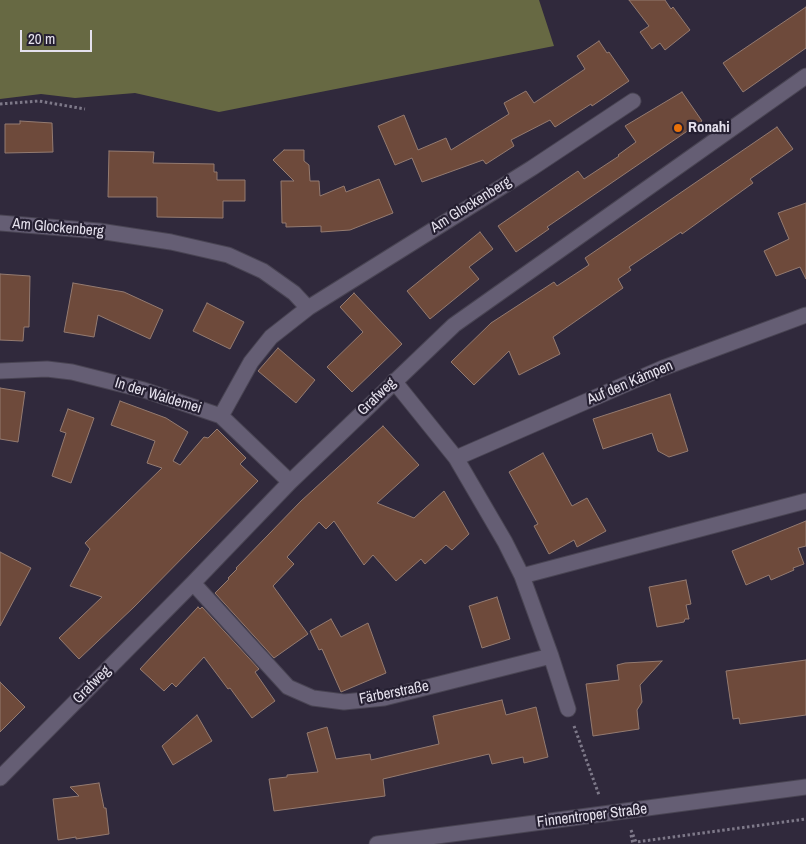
<!DOCTYPE html>
<html>
<head>
<meta charset="utf-8">
<style>
  body { margin:0 }
  #map { position:relative; width:806px; height:844px; overflow:hidden; background:#30293c; font-family:"Archivo Narrow",sans-serif }
  canvas { display:block }
  .scale { position:absolute; left:20px; top:30px; width:72px; height:22px; box-sizing:border-box; border:2px solid #e5e1ed; border-top:0; padding-left:6px; font-size:15px; line-height:18px; white-space:nowrap; color:#e5e1ed; -webkit-text-stroke:4px #262032; paint-order:stroke }
</style>
</head>
<body>
<div id="map">
<canvas width="806" height="844"></canvas>
<div class="scale">20 m</div>
</div>
<script>
const c = document.querySelector('canvas').getContext('2d');
c.lineJoin = 'round';
function fill(path, color) {
  c.fillStyle = color;
  c.fill(path, 'evenodd');
}
function shape(rows) {
  const path = new Path2D();
  for (const r of rows) {
    path.moveTo(r[0], r[1]);
    for (let i = 2; i < r.length; i += 2) path.lineTo(r[i], r[i + 1]);
  }
  return path;
}
function stroke(path, color, width, dash) {
  c.strokeStyle = color;
  c.lineWidth = width;
  c.lineCap = dash ? 'butt' : 'round';
  c.setLineDash(dash || []);
  c.stroke(path);
}
function write(font, color, halo, rows, align = 'center') {
  c.font = font + ' "Archivo Narrow",sans-serif';
  c.lineWidth = 4.5;
  c.setLineDash([]);
  c.textBaseline = 'middle';
  c.strokeStyle = halo;
  c.fillStyle = color;
  for (const [text, x, y, turn = 0] of rows) {
    c.save();
    c.translate(x, y);
    c.rotate((+turn || 0) * Math.PI / 180);
    c.textAlign = isNaN(turn) ? turn : align;
    if (halo) c.strokeText(text, 0, 0);
    c.fillText(text, 0, 0);
    c.restore();
  }
}
fill(shape([
  [0,0,539,0,554,46,219,112,135,93,75,98,41,94,0,99]
]), '#676943');
const building = shape([
  [629,0,665,0,671,9,673,7,690,30,665,50,660,43,652,49,640,32,649,26,629,0],
  [806,7,806,48,743,92,723,63,806,7],
  [599,41,607,53,609,52,629,81,592,106,591,104,555,127,550,120,511,140,514,146,486,164,483,160,422,182,412,158,395,165,378,126,404,115,418,150,446,138,451,150,509,114,504,103,526,91,534,103,585,69,577,56,599,41],
  [682,92,702,121,547,227,549,229,516,252,498,226,578,171,584,179,619,156,618,155,636,142,625,126,682,92],
  [20,121,52,123,53,152,5,153,5,124,20,124,20,121],
  [777,127,793,149,750,179,753,183,682,234,681,232,629,267,631,270,618,279,623,288,553,337,560,354,519,375,509,351,474,385,451,362,491,323,554,282,557,286,589,265,585,258,777,127],
  [284,150,304,150,304,161,309,165,310,181,319,181,320,196,344,186,346,192,379,179,393,213,350,230,321,232,321,226,286,227,286,223,282,223,281,181,294,181,273,160,284,150],
  [109,151,154,152,153,163,214,164,214,172,217,172,217,180,245,180,245,201,223,201,223,218,157,217,157,197,108,197,109,151],
  [806,203,806,279,800,267,776,276,764,251,789,239,778,213,806,203],
  [480,232,493,249,469,267,479,279,430,319,407,291,480,232],
  [0,274,30,276,29,327,24,327,23,341,0,340,0,274],
  [73,283,124,292,163,310,150,339,98,315,94,337,64,332,73,283],
  [354,293,402,344,352,392,327,367,363,332,340,307,354,293],
  [207,303,244,322,230,349,193,331,207,303],
  [278,348,315,380,296,403,258,371,278,348],
  [0,388,25,392,18,442,0,439,0,388],
  [670,394,688,451,669,457,658,451,652,433,603,449,593,419,670,394],
  [120,401,166,418,188,432,173,461,180,465,204,437,208,438,217,429,246,458,240,464,258,481,134,607,79,659,59,638,102,597,70,586,90,549,85,543,162,468,147,463,155,441,111,425,120,401],
  [68,409,94,418,71,483,52,476,66,433,60,431,68,409],
  [383,426,419,465,377,503,414,518,444,491,469,534,452,550,446,545,425,564,421,559,396,581,373,555,364,565,334,521,326,529,319,522,287,557,294,564,273,586,308,634,274,658,215,593,229,579,228,578,237,569,236,568,301,501,383,426],
  [543,453,572,506,587,498,606,531,577,547,574,540,549,554,534,526,538,524,509,472,543,453],
  [806,521,806,546,798,548,804,564,793,568,794,570,771,580,769,575,746,585,732,551,806,521],
  [0,552,31,568,0,626,0,552],
  [686,580,691,604,686,605,689,619,685,619,684,622,657,627,649,587,686,580],
  [497,597,510,639,482,648,469,606,497,597],
  [198,607,200,609,202,607,259,669,255,672,275,701,252,718,230,688,228,689,204,657,176,687,172,683,164,691,140,669,198,607],
  [331,619,341,637,368,623,386,673,341,692,322,649,319,650,310,631,331,619],
  [806,660,806,715,740,724,739,718,733,719,726,671,806,660],
  [662,661,640,685,642,702,637,710,639,729,593,736,586,684,619,680,617,665,625,663,662,661],
  [0,682,25,707,0,732,0,682],
  [502,700,506,715,536,707,548,757,524,763,523,757,492,764,489,754,383,779,385,796,274,811,269,779,287,777,287,775,318,772,307,733,327,727,336,759,370,754,371,760,439,744,433,716,502,700],
  [197,715,212,741,173,765,162,746,197,715],
  [99,783,104,808,106,808,109,834,76,839,76,837,58,840,53,799,79,796,70,787,99,783]
]);
fill(building, '#6e4a3b');
stroke(building, '#947b71', 1);
const minor = shape([
  [0,223,99,231,171,242,228,255,263,271,294,293,308,308,271,337,251,362,221,416],
  [308,308,532,168,633,101],
  [0,371,47,369,72,372,144,390,221,416,290,482],
  [394,381,456,458,505,542,522,576,551,656,568,709],
  [456,458,663,368,806,315],
  [522,576,806,501],
  [193,583,288,687,313,698,344,702,384,698,551,656],
  [0,778,193,583,290,482,454,325,806,76],
  [377,844,806,787]
]);
stroke(minor, '#494453', 17);
stroke(shape([
  [0,104,39,101,85,109],
  [574,726,599,795],
  [631,830,636,842,806,819],
  [631,835,633,844]
]), '#7e7989', 3, [2.5, 2.5]);
stroke(minor, '#655e74', 15);
for (const [x, y, r, color] of [
  [678,128,5,"#e8710a"]
]) {
  const dot = new Path2D();
  dot.arc(x, y, r, 0, 2 * Math.PI);
  c.fillStyle = color;
  c.fill(dot);
  stroke(dot, '#262032', 2);
}
write('bold 15px', '#e5e1ed', '#262032', [
  ["Ronahi",688,128]
], 'left');
write('15px', '#e5e1ed', '#262032', [
  ["Am Glockenberg",471,205,-32],
  ["Am Glockenberg",58,228,5],
  ["Auf den Kämpen",630,383,-23],
  ["In der Waldemei",158,396,17],
  ["Grafweg",377,397,-44],
  ["Grafweg",92,685,-45],
  ["Färberstraße",394,693,-11],
  ["Finnentroper Straße",592,816,-7]
]);
</script>
</body>
</html>
